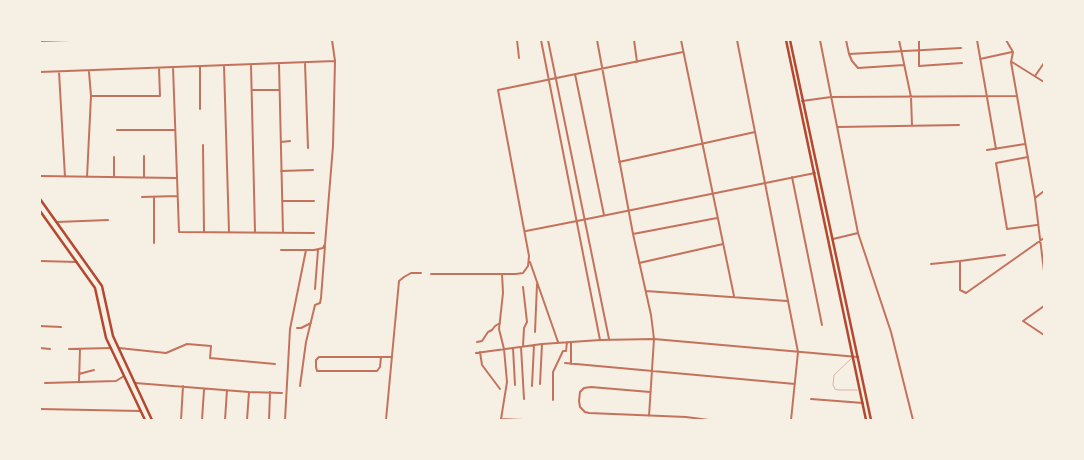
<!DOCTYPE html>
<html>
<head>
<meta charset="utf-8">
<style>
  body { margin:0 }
  #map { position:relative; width:1084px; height:460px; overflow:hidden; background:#f6efe4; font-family:Figtree,sans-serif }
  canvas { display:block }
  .frame { position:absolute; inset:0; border:41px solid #f6efe4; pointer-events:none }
</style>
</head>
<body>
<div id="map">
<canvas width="1084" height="460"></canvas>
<div class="frame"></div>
</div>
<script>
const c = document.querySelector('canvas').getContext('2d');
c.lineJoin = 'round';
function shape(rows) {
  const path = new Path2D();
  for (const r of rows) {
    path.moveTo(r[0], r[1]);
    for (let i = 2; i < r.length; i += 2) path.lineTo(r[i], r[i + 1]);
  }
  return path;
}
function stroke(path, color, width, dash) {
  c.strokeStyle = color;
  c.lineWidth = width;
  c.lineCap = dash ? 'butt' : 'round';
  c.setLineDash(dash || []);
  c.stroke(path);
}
stroke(shape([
  [852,358,834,375,833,385,835,389,838,390,857,390]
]), '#c5725c', 0.5);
stroke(shape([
  [517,40,519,58],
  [597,40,633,234,651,315,654,339,649,416],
  [634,40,637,62],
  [681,40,734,296],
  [737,40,798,352,791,420],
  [820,40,858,233],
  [846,40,849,54,961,48],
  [899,40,911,97,912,126],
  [919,40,919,66,962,63],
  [977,40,996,149],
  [1006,40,1013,52,1011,62,1035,198,1044,271],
  [40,41,70,40],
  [849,54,852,61,858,68,904,65],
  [980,59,1012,52],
  [1012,62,1044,82],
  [305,63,308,148],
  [279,64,283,233],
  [251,65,255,232],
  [224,66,229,232],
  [173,67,179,232,314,233],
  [40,72,335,61],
  [59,72,65,177],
  [575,74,604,215],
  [1035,76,1044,63],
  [252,90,279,90],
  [91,96,160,96,159,68],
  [802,101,831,97,1016,96],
  [200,109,200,67],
  [837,127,959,125],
  [117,130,175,130],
  [281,142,290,141],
  [203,145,204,232],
  [987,150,1025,144],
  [1028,157,996,163,1007,229,1037,225],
  [619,162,755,132],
  [281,171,313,170],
  [40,176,177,178],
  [87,177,91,96,89,72],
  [114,177,114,157],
  [144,177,144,156],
  [792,177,822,325],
  [142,197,177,196],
  [154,197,154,243],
  [1035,198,1044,191],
  [282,201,314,201],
  [57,222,108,220],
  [526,231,577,221],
  [633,234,717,218],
  [833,239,858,233,891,332,913,420],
  [281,250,314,250,323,248,325,244,333,146,335,61,332,40],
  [40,261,77,262],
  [960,261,1005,255],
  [530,262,558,342],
  [639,263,723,244],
  [931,264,960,261,960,290,966,293,1044,238],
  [431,274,516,274,523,273,528,266,529,256,498,90,683,52],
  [502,274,503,293,499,329,504,349,507,382,501,419,523,420],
  [315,289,318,250],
  [646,291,787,301],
  [1044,306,1023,321,1044,335],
  [40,326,61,327],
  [297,328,301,328,311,323],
  [535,332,537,284],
  [477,342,482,341,488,332,492,330,495,326,500,323],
  [523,346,524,328,527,322,523,287],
  [521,347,524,399],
  [40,348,50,349],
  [119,348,166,353,187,344,211,346,210,358,275,364],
  [513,348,515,385],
  [69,349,111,348],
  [480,352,482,365,500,389],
  [476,353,542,344,600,340],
  [381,357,380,367,377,371,317,371,316,367,316,360,319,357,391,357],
  [565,363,795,384],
  [571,364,571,342],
  [79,374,94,370],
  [79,382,80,349],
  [45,383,116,381,124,376],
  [135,383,249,392,282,393],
  [540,384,542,344],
  [300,386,306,342,315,305,320,303,321,298,325,246],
  [532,386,534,345],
  [650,392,591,387,584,388,580,392,579,401,580,407,585,412,589,413,686,417,709,420],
  [811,399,863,403],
  [553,400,553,372,563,351,566,351,567,342],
  [40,409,140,411],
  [181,420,183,386],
  [202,420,204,390],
  [225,420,227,390],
  [247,420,249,392],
  [269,420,270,392],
  [285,420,290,329,306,250],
  [386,420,399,281,404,277,411,273,421,273]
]), '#c5725c', 2);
stroke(shape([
  [541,40,600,340,654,339,858,357],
  [548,40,609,339],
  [577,221,815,173]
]), '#c5725c', 2);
stroke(shape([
  [40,199,102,286,113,336,152,420],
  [40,211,95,288,106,338,145,420]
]), '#b5482f', 2.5);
stroke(shape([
  [786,40,866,420],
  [790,40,871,420]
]), '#b5482f', 2.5);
</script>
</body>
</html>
